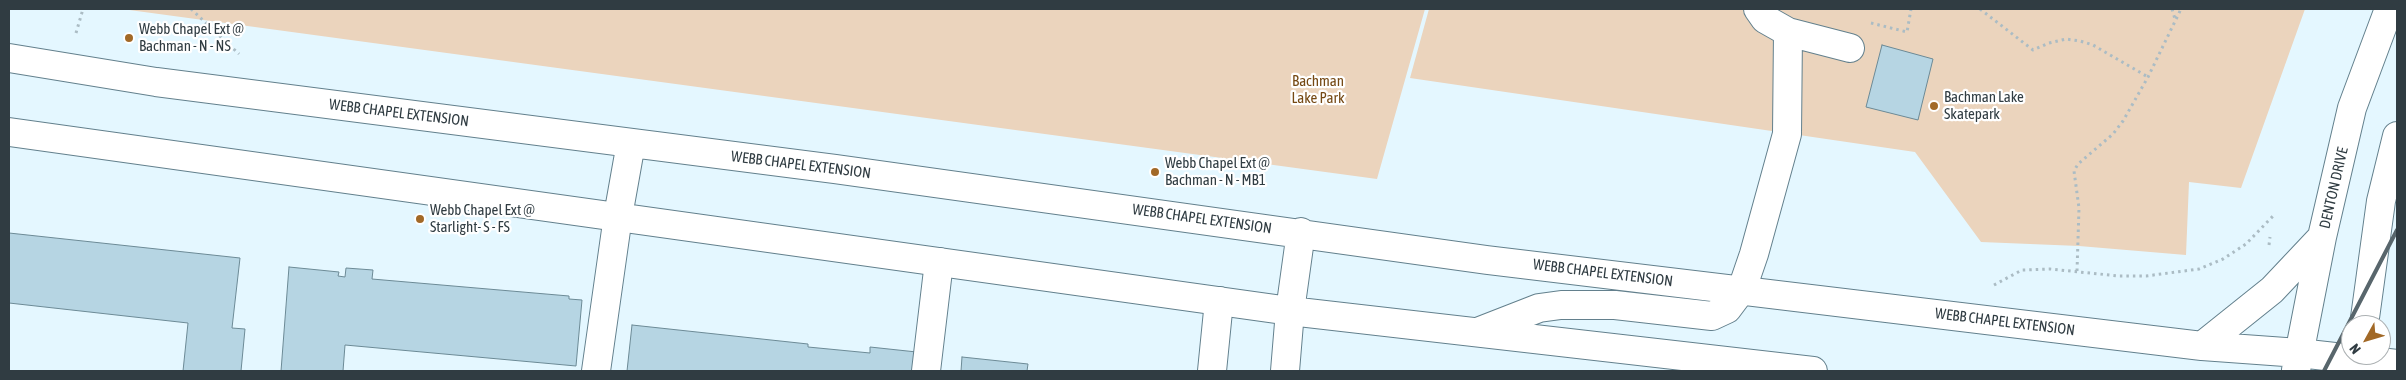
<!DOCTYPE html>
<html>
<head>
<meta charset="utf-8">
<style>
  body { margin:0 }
  #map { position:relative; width:2406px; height:380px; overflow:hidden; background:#e4f7ff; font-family:"Asap Condensed",sans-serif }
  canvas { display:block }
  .frame { position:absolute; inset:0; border:10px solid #303c42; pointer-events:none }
  .north { position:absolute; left:2341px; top:315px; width:50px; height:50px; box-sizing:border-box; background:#fff; border:1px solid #acb1b3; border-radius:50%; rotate:231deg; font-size:14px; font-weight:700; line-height:20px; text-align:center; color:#303c42 }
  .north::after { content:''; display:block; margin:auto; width:18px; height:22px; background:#a26927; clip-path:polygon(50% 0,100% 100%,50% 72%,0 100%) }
</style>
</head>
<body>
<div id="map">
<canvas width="2406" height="380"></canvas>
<div class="frame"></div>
<div class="north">N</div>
</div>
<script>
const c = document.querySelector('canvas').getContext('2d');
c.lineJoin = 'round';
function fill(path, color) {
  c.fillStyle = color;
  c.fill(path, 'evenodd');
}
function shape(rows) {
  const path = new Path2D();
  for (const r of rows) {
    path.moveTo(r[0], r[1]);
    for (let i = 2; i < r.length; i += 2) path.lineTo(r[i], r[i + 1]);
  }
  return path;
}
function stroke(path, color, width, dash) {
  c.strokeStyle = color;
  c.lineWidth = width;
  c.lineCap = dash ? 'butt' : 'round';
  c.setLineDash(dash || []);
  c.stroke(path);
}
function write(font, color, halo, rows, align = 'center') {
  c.font = font + ' "Asap Condensed",sans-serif';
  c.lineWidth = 4.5;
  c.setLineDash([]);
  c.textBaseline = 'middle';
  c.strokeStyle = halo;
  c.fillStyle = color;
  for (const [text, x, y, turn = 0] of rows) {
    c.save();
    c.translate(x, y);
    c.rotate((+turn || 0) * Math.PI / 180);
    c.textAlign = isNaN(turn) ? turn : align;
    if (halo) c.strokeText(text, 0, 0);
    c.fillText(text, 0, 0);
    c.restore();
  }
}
fill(shape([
  [122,9,1425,9,1377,179],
  [1429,9,2305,9,2241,188,2189,182,2186,255,2079,246,1981,242,1915,152,1410,78]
]), '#ebd4bd');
const building = shape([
  [1882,45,1933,59,1918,120,1866,107,1882,45],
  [9,233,240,258,232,328,245,329,241,371,183,371,188,323,9,303,9,233],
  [289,267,339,272,338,276,345,277,346,268,373,270,372,279,569,296,569,299,582,300,576,366,345,345,343,371,281,371,289,267],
  [632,325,808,344,808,347,870,353,870,347,926,353,925,371,627,371,632,325],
  [962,357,1028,364,1027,371,961,371,962,357]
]);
fill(building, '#b6d5e3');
stroke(building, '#6c8a96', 1);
const minor = shape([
  [1758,9,1765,19,1788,32,1850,48],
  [1742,289,1754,254,1787,134,1788,32],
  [596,371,618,216],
  [926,371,939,262],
  [1212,371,1219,301],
  [1285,371,1290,311]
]);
const major = shape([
  [9,58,156,82,835,169,1487,260,2202,346,2299,353,2397,364],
  [9,132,1290,311,1813,371],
  [618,216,631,143],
  [1290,311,1301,232],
  [2364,325,2381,201,2397,136],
  [1480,331,1539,308,1561,305,1615,305,1712,316,1727,309,1742,289],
  [2202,346,2272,290,2322,237],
  [2296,370,2322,237,2352,108,2389,9]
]);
stroke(minor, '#63808d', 30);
stroke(major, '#63808d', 30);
stroke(shape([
  [191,9,239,54],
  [1980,9,2033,50,2049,43,2066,39,2080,41,2093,45,2148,77],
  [2172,9,2175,19],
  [1871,23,1907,32,1911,9,1910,9],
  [76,33,83,9],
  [2269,245,2270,237],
  [2077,271,2079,208,2074,171,2078,164,2113,134,2123,121,2148,77,2181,9],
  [1994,285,2022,270,2050,269,2119,276,2146,276,2199,269,2223,259,2246,244,2275,214]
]), '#abbcc4', 3, [2.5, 4]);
stroke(minor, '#fff', 28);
stroke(major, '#fff', 28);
stroke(shape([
  [2324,371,2397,230]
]), '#58666c', 4);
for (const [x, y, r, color] of [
  [129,38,5,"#a26927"],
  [1934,106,5,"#a26927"],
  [1155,172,5,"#a26927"],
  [420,219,5,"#a26927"]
]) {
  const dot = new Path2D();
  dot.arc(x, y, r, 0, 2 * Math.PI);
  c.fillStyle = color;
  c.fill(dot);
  stroke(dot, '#fff', 2);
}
write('15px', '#303c42', '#fff', [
  ["Webb Chapel Ext @",139,29],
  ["Bachman - N - NS",139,46],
  ["Bachman Lake",1944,97],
  ["Skatepark",1944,114],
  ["Webb Chapel Ext @",1165,163],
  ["Bachman - N - MB1",1165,180],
  ["Webb Chapel Ext @",430,210],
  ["Starlight- S - FS",430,227]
], 'left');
write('15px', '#754914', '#fff', [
  ["Bachman",1318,81],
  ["Lake Park",1318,98]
]);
write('15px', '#303c42', '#fff', [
  ["WEBB CHAPEL EXTENSION",399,113,7],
  ["WEBB CHAPEL EXTENSION",801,165,7],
  ["DENTON DRIVE",2334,188,-77],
  ["WEBB CHAPEL EXTENSION",1202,219,8],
  ["WEBB CHAPEL EXTENSION",1603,273,7],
  ["WEBB CHAPEL EXTENSION",2005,322,7]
]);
</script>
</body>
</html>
